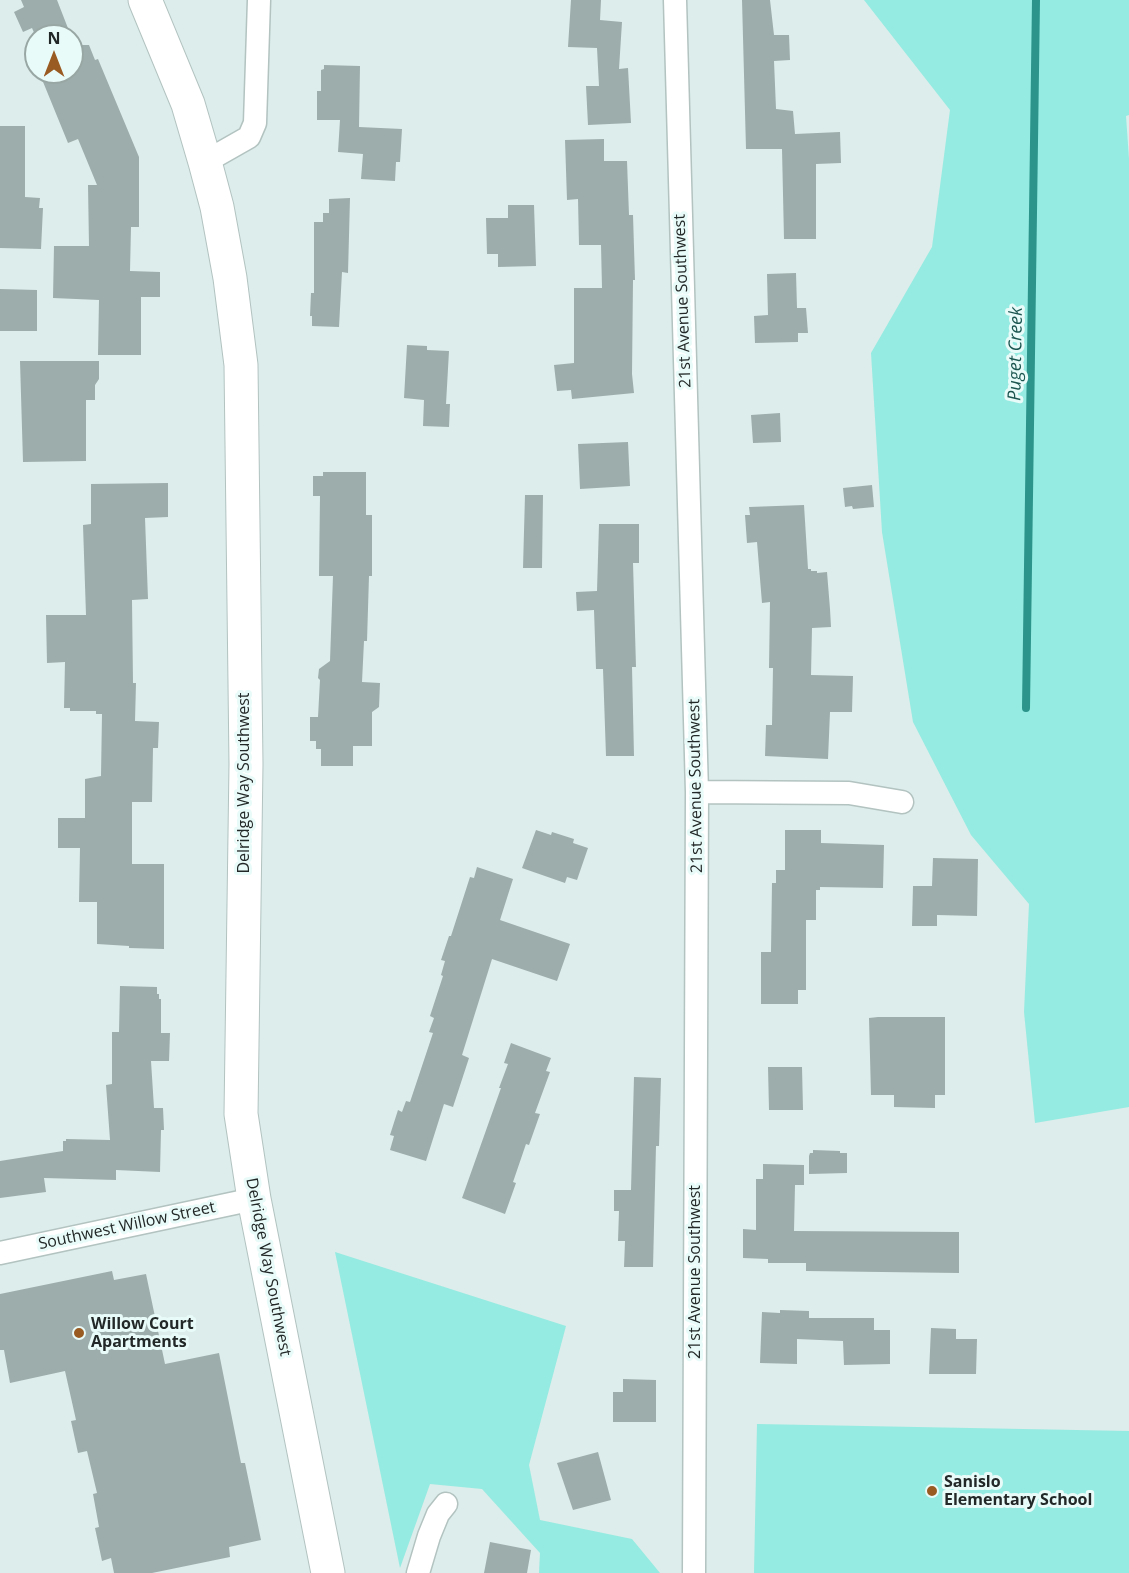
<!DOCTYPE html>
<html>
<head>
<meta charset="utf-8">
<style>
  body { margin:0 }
  #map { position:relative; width:1129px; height:1573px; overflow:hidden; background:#dcedeb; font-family:"Open Sans",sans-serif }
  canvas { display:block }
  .north { position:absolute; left:24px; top:24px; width:60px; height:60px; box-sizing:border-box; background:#e9fbf8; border:2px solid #99a7a4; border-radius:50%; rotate:0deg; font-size:16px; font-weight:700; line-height:24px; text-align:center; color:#222827 }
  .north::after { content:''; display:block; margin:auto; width:21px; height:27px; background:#9a5b23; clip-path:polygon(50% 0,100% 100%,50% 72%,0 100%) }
</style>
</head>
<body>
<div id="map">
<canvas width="1129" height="1573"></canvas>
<div class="north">N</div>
</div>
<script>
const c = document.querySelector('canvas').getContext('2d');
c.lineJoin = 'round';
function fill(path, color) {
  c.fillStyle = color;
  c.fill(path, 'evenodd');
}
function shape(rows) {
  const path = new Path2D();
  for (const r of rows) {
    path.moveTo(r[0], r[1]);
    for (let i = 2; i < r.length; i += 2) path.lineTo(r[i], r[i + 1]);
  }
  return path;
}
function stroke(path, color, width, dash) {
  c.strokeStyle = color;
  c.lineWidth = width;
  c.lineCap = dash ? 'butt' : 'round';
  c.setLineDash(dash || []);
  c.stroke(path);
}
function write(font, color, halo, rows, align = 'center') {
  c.font = font + ' "Open Sans",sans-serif';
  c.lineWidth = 6;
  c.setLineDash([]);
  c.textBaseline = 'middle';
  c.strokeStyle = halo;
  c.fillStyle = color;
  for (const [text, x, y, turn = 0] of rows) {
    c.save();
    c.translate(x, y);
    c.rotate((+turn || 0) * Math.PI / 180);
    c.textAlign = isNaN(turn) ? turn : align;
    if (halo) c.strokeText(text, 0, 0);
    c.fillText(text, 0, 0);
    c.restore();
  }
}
fill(shape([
  [864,0,1129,0,1129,115,1126,116,1129,159,1129,1107,1035,1123,1024,1012,1029,904,971,835,913,722,882,532,871,353,932,247,950,110],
  [335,1252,566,1326,529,1465,540,1520,632,1539,660,1573,539,1573,540,1553,482,1489,430,1484,400,1568],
  [757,1424,1129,1431,1129,1573,754,1573]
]), '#95ebe1');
stroke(shape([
  [1026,708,1036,0]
]), '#2c948b', 8);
fill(shape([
  [21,0,57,0,71,36,36,37,32,28,23,32,14,12,24,7],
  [571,0,601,0,600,20,622,22,619,69,628,68,631,123,588,125,586,86,599,86,597,48,568,47],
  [742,0,770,0,774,35,789,35,790,60,774,61,776,109,793,111,795,134,840,132,841,163,816,164,816,239,784,239,782,149,746,149],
  [72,38,75,45,89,45,95,60,98,59,139,157,139,227,131,227,130,271,160,272,160,297,141,297,141,355,98,355,99,300,53,298,54,246,89,246,88,185,97,185,78,139,68,143,39,72,72,72],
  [324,65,360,66,359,127,402,129,400,162,396,162,395,181,361,179,363,154,338,152,340,120,317,120,317,91,321,91,321,70,324,69],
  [0,126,25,126,25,197,40,198,39,208,43,208,41,249,0,248],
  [604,139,604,161,627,161,629,215,633,215,635,280,633,280,632,374,634,393,572,399,571,390,557,391,554,365,574,363,574,288,602,288,601,245,579,245,578,199,567,200,565,140],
  [350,198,348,273,342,272,339,327,312,326,312,316,310,316,311,293,314,293,314,222,323,222,323,213,329,213,329,199],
  [508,205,534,205,536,266,498,267,498,254,487,254,486,218,508,218],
  [796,273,797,308,806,308,808,333,798,333,798,342,755,343,754,316,768,315,767,274],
  [0,289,37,290,37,331,0,331],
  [407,345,427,346,427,350,449,351,446,404,450,404,449,427,423,426,424,400,404,398],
  [20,361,99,361,99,379,95,385,95,400,86,400,86,461,23,462],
  [780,413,781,442,753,443,751,415],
  [628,442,630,486,580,489,578,444],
  [323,472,366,472,366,515,372,515,372,576,369,576,367,641,364,641,362,682,380,683,379,707,372,712,372,746,353,746,353,766,321,766,321,749,316,749,316,741,310,741,310,717,318,717,320,680,318,678,319,669,330,661,333,576,319,576,320,496,313,496,313,476,323,476],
  [168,483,168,517,145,518,148,599,132,600,133,683,136,683,135,721,159,722,158,748,153,748,152,802,132,802,132,864,164,864,164,949,129,948,129,946,97,944,97,902,79,902,80,848,58,848,58,818,85,818,85,779,101,776,102,714,96,714,96,711,70,711,70,708,64,708,65,662,47,663,46,615,86,615,83,525,91,524,91,484],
  [872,485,874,507,853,509,852,506,845,507,843,488],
  [525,495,543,495,542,568,523,568],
  [804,505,808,569,811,569,811,571,817,571,817,573,827,572,830,609,831,627,812,628,811,675,853,676,852,712,830,712,828,759,765,756,766,725,772,725,773,668,769,668,770,602,762,603,757,542,747,543,745,515,750,515,749,507],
  [599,524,639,524,639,563,633,563,636,667,632,667,634,756,606,756,603,669,596,669,594,610,577,611,576,592,597,591],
  [536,830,551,835,552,832,574,839,573,843,588,848,577,880,567,877,565,883,522,868],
  [785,830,821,830,821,843,884,845,883,888,820,887,820,890,816,890,816,920,806,920,806,990,798,990,798,1004,761,1004,761,952,771,952,772,883,776,883,776,870,785,870],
  [933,858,978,859,977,916,937,915,937,926,912,926,913,886,932,886],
  [477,867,513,879,500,920,570,944,557,981,492,959,462,1055,469,1058,453,1107,444,1104,426,1161,390,1150,394,1136,390,1135,398,1110,402,1112,406,1101,410,1102,433,1033,429,1032,434,1018,430,1016,443,976,441,975,445,961,441,960,449,936,451,936,470,877,474,878],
  [120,986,157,987,157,994,159,994,159,999,161,999,161,1033,170,1033,169,1061,151,1061,154,1108,163,1108,164,1130,161,1130,160,1172,116,1170,116,1180,44,1178,46,1192,0,1198,0,1161,63,1151,63,1141,66,1141,66,1139,110,1140,106,1085,112,1084,112,1032,119,1032],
  [878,1017,945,1017,945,1095,935,1095,935,1108,894,1107,894,1095,871,1095,869,1018],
  [511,1043,551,1058,546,1071,550,1072,535,1113,540,1114,529,1145,526,1144,513,1182,516,1183,505,1214,462,1198,501,1088,499,1088,508,1064,504,1063],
  [768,1067,802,1067,803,1110,769,1110],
  [634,1077,661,1078,659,1146,656,1146,653,1267,624,1267,625,1241,618,1241,619,1211,614,1211,614,1190,631,1190],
  [813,1150,840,1151,840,1153,847,1153,847,1173,809,1174,809,1156,810,1153,813,1153],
  [763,1164,804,1165,804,1185,795,1185,794,1231,959,1232,959,1273,806,1271,806,1263,768,1263,768,1259,743,1258,743,1229,756,1230,756,1179,763,1179],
  [112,1271,114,1280,146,1274,165,1364,219,1353,241,1463,245,1463,261,1540,229,1547,230,1557,152,1573,114,1573,111,1558,102,1561,95,1528,99,1527,93,1494,97,1493,87,1451,78,1453,71,1421,76,1420,65,1371,10,1383,4,1350,0,1350,0,1294],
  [780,1310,809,1311,809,1318,874,1318,874,1330,890,1330,890,1364,844,1365,843,1341,797,1339,797,1364,760,1363,762,1312,780,1313],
  [931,1328,956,1329,956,1339,977,1339,976,1374,929,1374],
  [623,1379,656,1380,656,1422,613,1422,613,1392,623,1392],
  [598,1452,611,1500,573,1510,557,1463],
  [490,1542,531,1550,527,1573,484,1573]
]), '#9dadab');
const minor = shape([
  [675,0,697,792,694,1573],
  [205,162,249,137,255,123,259,0],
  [697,792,849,793,902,802],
  [0,1253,254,1199],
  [418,1573,429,1536,438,1514,446,1504]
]);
const secondary = shape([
  [145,0,188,104,205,162,217,207,230,278,241,365,246,764,241,1114,254,1199,328,1573]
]);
stroke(minor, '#b2c3c0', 25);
stroke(secondary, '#b2c3c0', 35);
stroke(minor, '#fff', 22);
stroke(secondary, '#fff', 33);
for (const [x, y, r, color] of [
  [79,1333,6,"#9a5b23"],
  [932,1491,6,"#9a5b23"]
]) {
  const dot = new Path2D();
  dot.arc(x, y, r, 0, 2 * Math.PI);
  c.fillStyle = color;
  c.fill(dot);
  stroke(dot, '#e9fbf8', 2);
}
write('16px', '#222827', '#e9fbf8', [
  ["21st Avenue Southwest",683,301,-92],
  ["Delridge Way Southwest",244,783,-90],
  ["21st Avenue Southwest",696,786,-91],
  ["Southwest Willow Street",127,1226,-12],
  ["Delridge Way Southwest",268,1267,79],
  ["21st Avenue Southwest",695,1272,-90]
]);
write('bold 16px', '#222827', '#e9fbf8', [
  ["Willow Court",91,1324],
  ["Apartments",91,1342],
  ["Sanislo",944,1482],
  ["Elementary School",944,1500]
], 'left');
write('italic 18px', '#1b5550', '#e9fbf8', [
  ["Puget Creek",1016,354,-89]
]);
</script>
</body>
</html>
